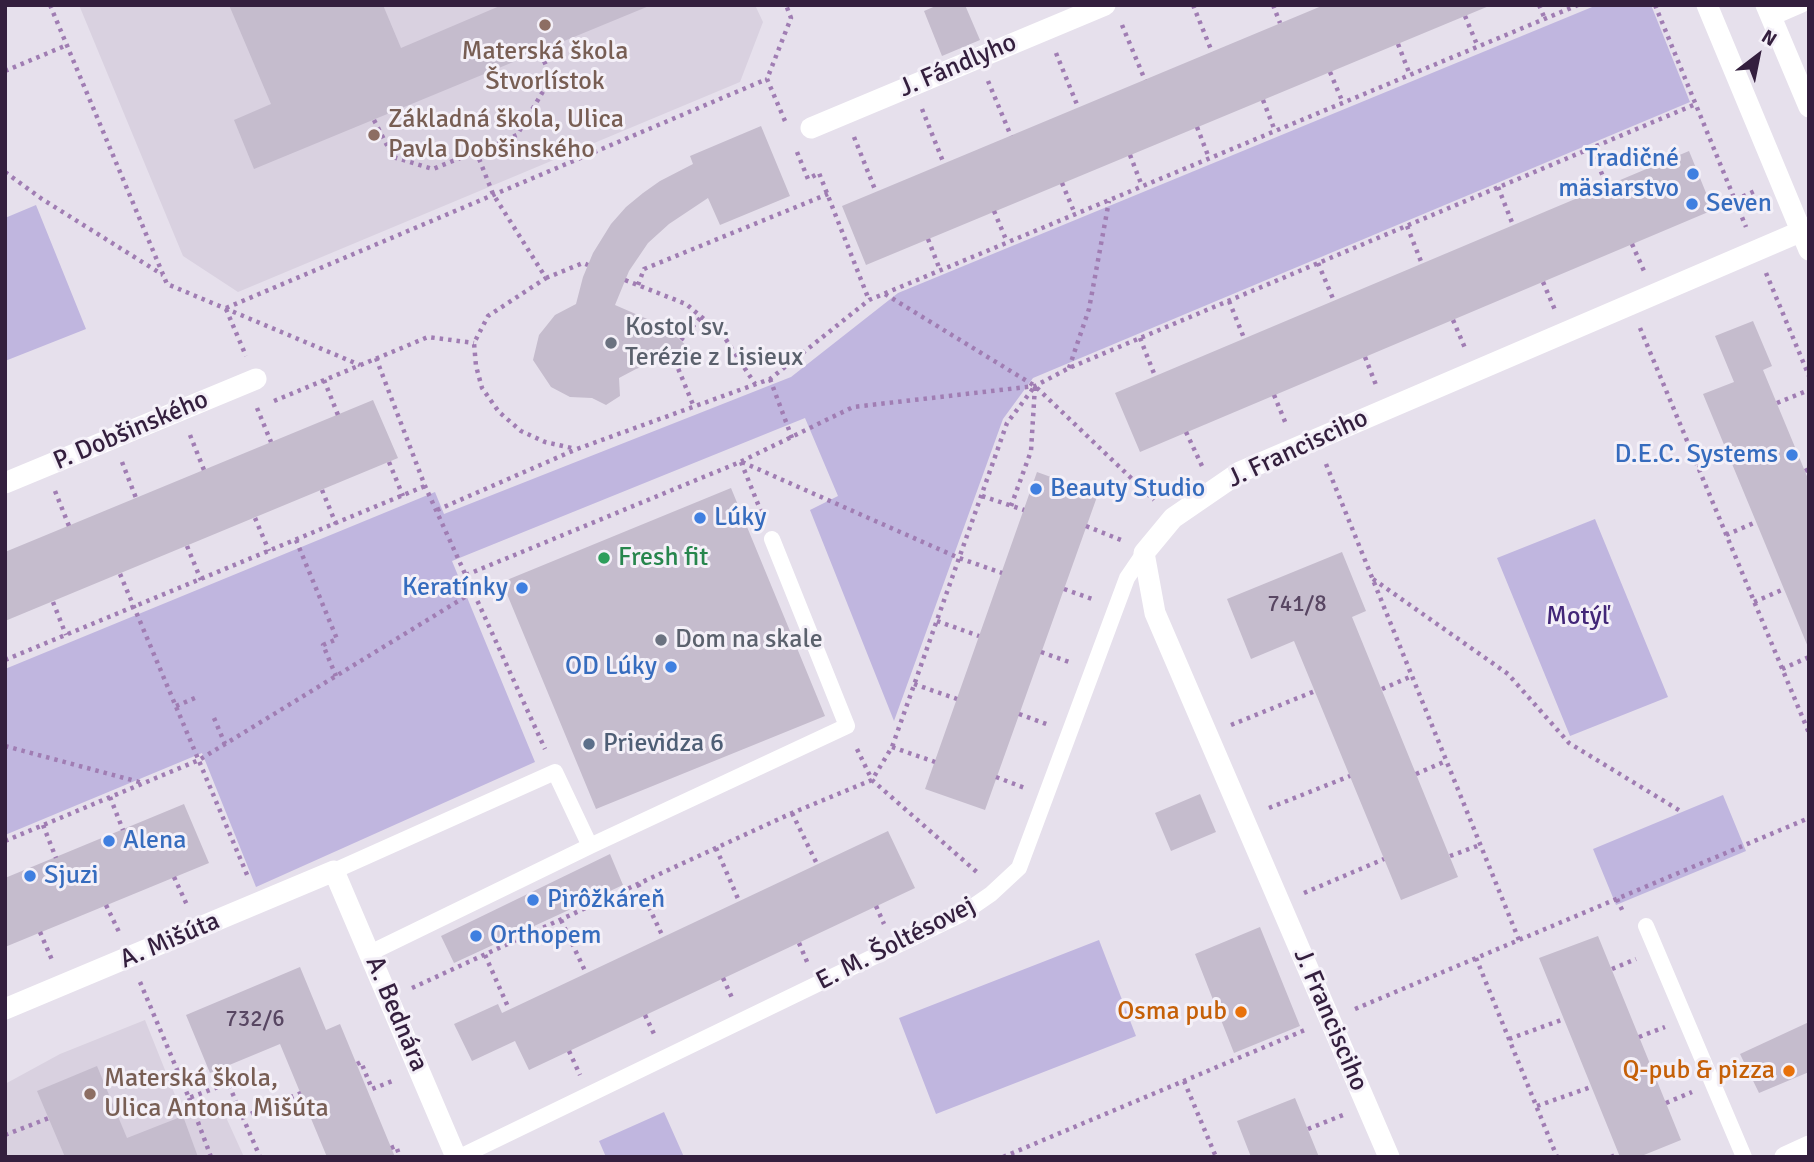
<!DOCTYPE html>
<html>
<head>
<meta charset="utf-8">
<style>
  body { margin:0 }
  #map { position:relative; width:1814px; height:1162px; overflow:hidden; background:#e6e0ec; font-family:Signika,sans-serif }
  canvas { display:block }
  .frame { position:absolute; inset:0; border:7px solid #341f3e; pointer-events:none }
  .north { position:absolute; left:1723px; top:21px; width:70px; height:70px; -webkit-text-stroke:5px #f4f0f8; paint-order:stroke; rotate:32deg; font-size:19px; font-weight:700; line-height:28px; text-align:center; color:#341f3e }
  .north::after { content:''; display:block; margin:auto; width:24px; height:32px; background:#341f3e; clip-path:polygon(50% 0,100% 100%,50% 72%,0 100%) }
</style>
</head>
<body>
<div id="map">
<canvas width="1814" height="1162"></canvas>
<div class="frame"></div>
<div class="north">N</div>
</div>
<script>
const c = document.querySelector('canvas').getContext('2d');
c.lineJoin = 'round';
function fill(path, color) {
  c.fillStyle = color;
  c.fill(path, 'evenodd');
}
function shape(rows) {
  const path = new Path2D();
  for (const r of rows) {
    path.moveTo(r[0], r[1]);
    for (let i = 2; i < r.length; i += 2) path.lineTo(r[i], r[i + 1]);
  }
  return path;
}
function stroke(path, color, width, dash) {
  c.strokeStyle = color;
  c.lineWidth = width;
  c.lineCap = dash ? 'butt' : 'round';
  c.setLineDash(dash || []);
  c.stroke(path);
}
function write(font, color, halo, rows, align = 'center') {
  c.font = font + ' Signika,sans-serif';
  c.lineWidth = 6;
  c.setLineDash([]);
  c.textBaseline = 'middle';
  c.strokeStyle = halo;
  c.fillStyle = color;
  for (const [text, x, y, turn = 0] of rows) {
    c.save();
    c.translate(x, y);
    c.rotate((+turn || 0) * Math.PI / 180);
    c.textAlign = isNaN(turn) ? turn : align;
    if (halo) c.strokeText(text, 0, 0);
    c.fillText(text, 0, 0);
    c.restore();
  }
}
fill(shape([
  [79,5,755,5,763,22,740,82,238,292,183,256],
  [145,1020,183,1115,220,1104,244,1157,5,1157,5,1084,60,1054]
]), '#d9d1e0');
fill(shape([
  [1597,5,1651,5,1690,102,1033,378,1003,419,894,721,810,510,838,496,805,418,452,561,535,762,256,887,202,753,5,835,5,669,435,492,444,514,791,377,898,293],
  [36,205,86,329,5,361,5,218],
  [1595,519,1668,697,1570,736,1497,558],
  [1723,795,1746,851,1616,905,1593,849],
  [1099,940,1136,1036,936,1114,899,1018],
  [664,1112,684,1157,606,1157,599,1141]
]), '#c0b6df');
fill(shape([
  [229,5,383,5,401,48,502,5,649,6,254,169,234,120,271,104],
  [938,5,965,5,980,40,942,56,924,11],
  [1324,5,1489,6,866,265,842,206],
  [761,126,790,196,720,225,708,198,669,224,648,243,629,271,615,305,661,325,673,333,702,361,659,361,636,369,619,378,620,396,606,405,592,398,570,397,551,387,533,360,539,335,555,315,576,304,583,277,593,253,611,224,626,207,643,193,660,181,693,164,690,156],
  [1689,151,1713,210,1140,452,1115,393],
  [1753,321,1772,366,1763,370,1809,481,1808,647,1703,394,1734,382,1715,336],
  [373,400,398,458,5,621,5,552],
  [1037,472,1098,494,985,810,925,789],
  [731,488,825,716,596,809,502,582],
  [1342,552,1366,611,1352,617,1458,877,1401,900,1294,641,1251,659,1227,599],
  [1200,794,1216,832,1171,851,1155,813],
  [184,804,209,863,5,947,5,878],
  [888,831,915,888,529,1070,515,1041,472,1061,454,1024,498,1004,502,1013],
  [610,854,623,885,454,963,441,936],
  [1260,927,1300,1026,1234,1053,1195,954],
  [1598,936,1681,1140,1639,1157,1620,1157,1539,958],
  [300,967,326,1030,340,1024,395,1157,327,1157,280,1044,210,1073,186,1015],
  [1809,1022,1809,1072,1759,1093,1740,1054],
  [97,1066,127,1138,183,1116,198,1157,65,1157,37,1091],
  [1295,1098,1319,1157,1251,1157,1237,1121]
]), '#c5bccd');
stroke(shape([
  [50,5,167,284,360,365],
  [1193,5,1212,52],
  [1273,5,1280,23],
  [1539,5,1545,19],
  [1655,5,1746,227],
  [1465,16,1478,47],
  [1122,25,1145,80],
  [1398,44,1410,75],
  [1056,53,1078,107],
  [5,71,67,45],
  [1330,72,1343,103],
  [988,81,1011,136],
  [1263,100,1275,131],
  [922,109,944,164],
  [374,120,393,157,433,169,517,135,551,78,540,51],
  [785,121,767,79,791,18,786,5],
  [1197,127,1209,158],
  [854,137,876,192],
  [1591,148,1607,186],
  [476,151,493,194,546,278,488,316,474,343,476,366,482,388,499,412,521,431,545,442,576,449],
  [797,152,808,179,819,173,869,300],
  [1130,155,1142,186],
  [5,172,42,199,163,275],
  [1062,183,1075,214],
  [1498,187,1513,225],
  [1735,200,1757,190],
  [994,211,1007,242],
  [1407,226,1422,264],
  [928,239,940,270],
  [1632,244,1644,271],
  [1318,263,1334,301],
  [1766,273,1809,376],
  [546,278,583,263,588,265],
  [625,280,686,304,723,335,755,384],
  [1543,282,1555,310],
  [638,285,644,269,828,194],
  [885,294,1035,386,1154,500],
  [1229,301,1244,338],
  [226,308,767,79],
  [226,309,246,356],
  [1453,320,1465,348],
  [1640,328,1809,733],
  [1140,338,1155,376],
  [681,340,701,317],
  [1365,357,1376,385],
  [376,358,425,486,545,749],
  [675,361,694,407],
  [1069,368,1089,309,1109,201],
  [770,379,792,438],
  [324,380,338,415],
  [1274,395,1286,424],
  [274,401,428,337,474,343],
  [1777,403,1809,390],
  [257,408,271,442],
  [1186,432,1202,466],
  [190,435,204,470],
  [122,462,136,498],
  [389,462,403,496],
  [741,462,764,519],
  [742,462,959,558,1002,573],
  [1326,464,1519,940],
  [1698,468,1728,454],
  [1805,471,1809,469],
  [322,490,336,524],
  [55,491,69,526],
  [982,496,1024,510],
  [437,510,577,449,770,379,869,300,1578,5],
  [255,518,269,551],
  [1086,526,1121,540],
  [1726,535,1756,522],
  [296,540,337,639,323,645,336,676],
  [187,546,201,580],
  [120,574,248,877],
  [466,575,740,462,853,407,1035,386,1069,368,1696,104],
  [1373,579,1508,674,1569,743,1682,812],
  [1064,589,1095,600],
  [53,602,66,635],
  [1754,602,1784,589],
  [937,621,979,636],
  [1041,652,1072,663],
  [5,660,425,486],
  [1782,669,1809,657],
  [914,684,957,699],
  [1382,689,1412,676],
  [176,706,195,698],
  [1019,714,1049,725],
  [214,718,225,744],
  [1231,725,1315,691],
  [5,746,143,783],
  [892,747,935,762],
  [857,749,872,780,979,874],
  [1416,774,1446,761],
  [996,777,1025,788],
  [110,797,123,830],
  [1269,808,1350,776],
  [792,813,817,864],
  [43,825,56,858],
  [5,841,199,760,473,592],
  [716,848,739,901],
  [1450,856,1480,845],
  [174,877,187,905],
  [638,884,663,937],
  [1304,893,1384,859],
  [1617,899,1624,914],
  [106,905,119,932],
  [876,906,884,924],
  [561,920,586,973],
  [40,932,52,960],
  [799,943,808,964],
  [485,955,509,1009],
  [1476,958,1557,1157],
  [1612,969,1636,959],
  [723,978,733,1000],
  [140,982,189,1098,228,1083,260,1157],
  [412,988,792,813,872,780,892,747,1007,423,1035,386,1031,451,1011,506],
  [1355,1009,1809,818],
  [645,1015,655,1036],
  [1639,1037,1665,1027],
  [1509,1039,1564,1019],
  [569,1051,580,1075],
  [357,1064,361,1062,372,1089,395,1080],
  [1184,1081,1216,1157],
  [189,1098,211,1157],
  [1666,1103,1692,1092],
  [1537,1106,1591,1087],
  [243,1117,301,1093],
  [1308,1129,1343,1115],
  [5,1135,49,1118],
  [391,1148,396,1146,400,1157],
  [5,1156,6,1157],
  [1003,1157,1305,1030],
  [1611,1157,1618,1154]
]), '#a07db3', 4.5, [3.5, 5]);
stroke(shape([
  [1771,18,1801,5],
  [590,846,847,726,772,539],
  [334,871,555,772,590,846,370,953],
  [1646,926,1744,1157],
  [460,1157,962,914,991,894,1019,868,1127,578,1144,553]
]), '#fff', 16);
stroke(shape([
  [1707,5,1809,250],
  [1766,5,1809,107],
  [811,128,1105,5],
  [5,483,256,379],
  [5,1009,334,871,456,1157],
  [1389,1157,1155,613,1144,553,1173,518,1240,472,1809,228],
  [1785,1157,1809,1146]
]), '#fff', 21);
for (const [x, y, r, color] of [
  [545,25,7,"#8d6e63"],
  [374,135,7,"#8d6e63"],
  [1693,174,7,"#3f7fe0"],
  [1692,204,7,"#3f7fe0"],
  [611,343,7,"#6b7280"],
  [1792,455,7,"#3f7fe0"],
  [1036,489,7,"#3f7fe0"],
  [700,518,7,"#3f7fe0"],
  [604,558,7,"#2e9e5b"],
  [522,588,7,"#3f7fe0"],
  [661,640,7,"#6b7280"],
  [671,667,7,"#3f7fe0"],
  [589,744,7,"#5c6f8a"],
  [109,841,7,"#3f7fe0"],
  [30,876,7,"#3f7fe0"],
  [533,900,7,"#3f7fe0"],
  [476,936,7,"#3f7fe0"],
  [1241,1012,7,"#e8710a"],
  [1789,1071,7,"#e8710a"],
  [90,1094,7,"#8d6e63"]
]) {
  const dot = new Path2D();
  dot.arc(x, y, r, 0, 2 * Math.PI);
  c.fillStyle = color;
  c.fill(dot);
  stroke(dot, '#f4f0f8', 2.5);
}
write('23px', '#584662', null, [
  ["741/8",1297,605],
  ["732/6",255,1020]
]);
write('26px', '#785e54', '#f4f0f8', [
  ["Materská škola",545,52,"center"],
  ["Štvorlístok",545,82,"center"],
  ["Základná škola, Ulica",388,120],
  ["Pavla Dobšinského",388,150],
  ["Materská škola,",104,1079],
  ["Ulica Antona Mišúta",104,1109]
], 'left');
write('26px', '#341f3e', '#f4f0f8', [
  ["J. Fándlyho",958,66,-23],
  ["P. Dobšinského",131,431,-23],
  ["J. Francisciho",1298,449,-25],
  ["A. Mišúta",170,941,-23],
  ["E. M. Šoltésovej",896,944,-27],
  ["A. Bednára",396,1014,67],
  ["J. Francisciho",1330,1020,67]
]);
write('26px', '#366cbe', '#f4f0f8', [
  ["Tradičné",1679,159,"right"],
  ["mäsiarstvo",1679,189,"right"],
  ["Seven",1706,204],
  ["D.E.C. Systems",1778,455,"right"],
  ["Beauty Studio",1050,489],
  ["Lúky",714,518],
  ["Keratínky",508,588,"right"],
  ["OD Lúky",657,667,"right"],
  ["Alena",123,841],
  ["Sjuzi",44,876],
  ["Pirôžkáreň",547,900],
  ["Orthopem",490,936]
], 'left');
write('26px', '#5b616d', '#f4f0f8', [
  ["Kostol sv.",625,328],
  ["Terézie z Lisieux",625,358],
  ["Dom na skale",675,640]
], 'left');
write('26px', '#27864d', '#f4f0f8', [
  ["Fresh fit",618,558]
], 'left');
write('26px', '#422678', '#f4f0f8', [
  ["Motýľ",1578,617]
]);
write('26px', '#4e5e75', '#f4f0f8', [
  ["Prievidza 6",603,744]
], 'left');
write('26px', '#c56008', '#f4f0f8', [
  ["Osma pub",1227,1012],
  ["Q-pub & pizza",1775,1071]
], 'right');
</script>
</body>
</html>
